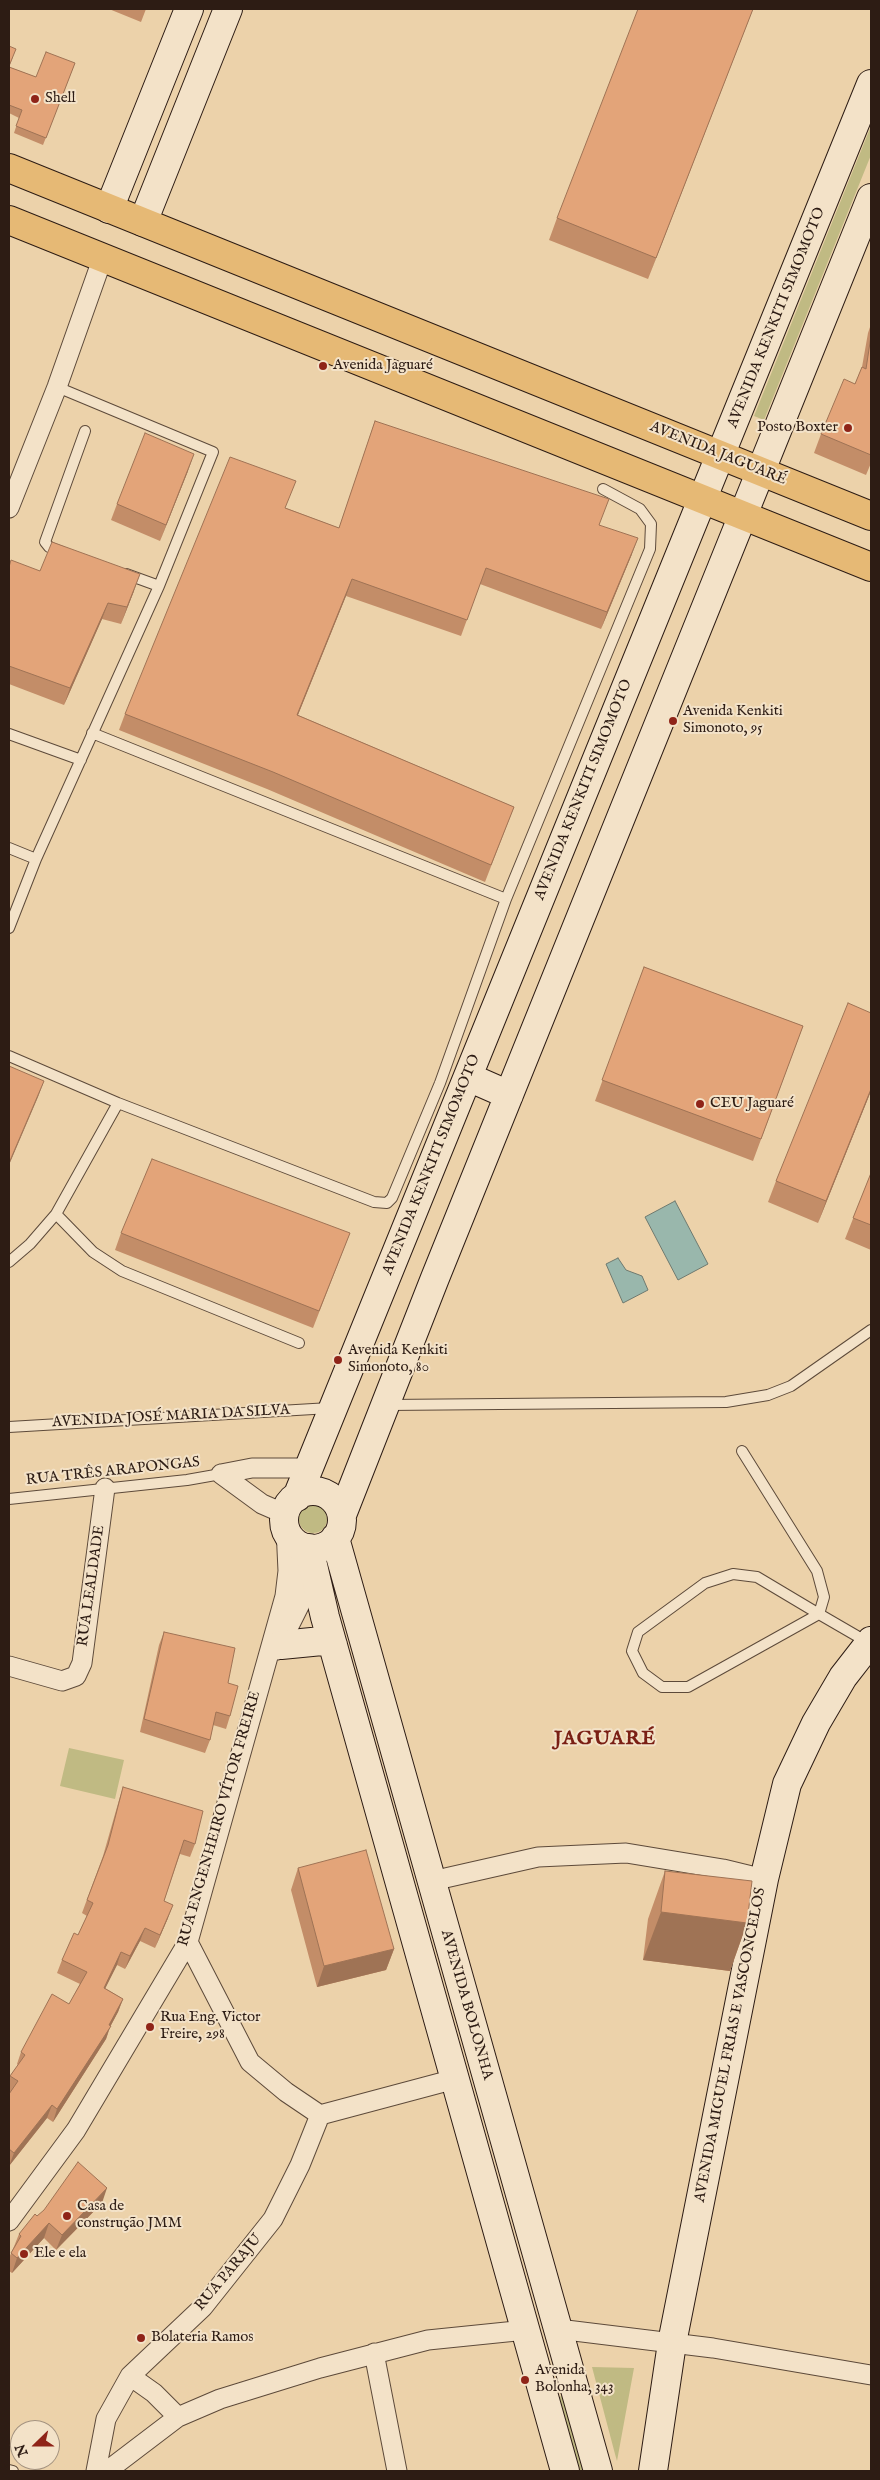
<!DOCTYPE html>
<html>
<head>
<meta charset="utf-8">
<style>
  body { margin:0 }
  #map { position:relative; width:880px; height:2480px; overflow:hidden; background:#ecd2aa; font-family:"IM FELL English",serif }
  canvas { display:block }
  .frame { position:absolute; inset:0; border:10px solid #2d1c14; pointer-events:none }
  .north { position:absolute; left:10px; top:2420px; width:50px; height:50px; box-sizing:border-box; background:#f3e2c8; border:1px solid #a49380; border-radius:50%; rotate:248deg; font-size:14px; font-weight:700; line-height:20px; text-align:center; color:#2d1c14 }
  .north::after { content:''; display:block; margin:auto; width:18px; height:22px; background:#8f2418; clip-path:polygon(50% 0,100% 100%,50% 72%,0 100%) }
</style>
</head>
<body>
<div id="map">
<canvas width="880" height="2480"></canvas>
<div class="frame"></div>
<div class="north">N</div>
</div>
<script>
const c = document.querySelector('canvas').getContext('2d');
c.lineJoin = 'round';
function fill(path, color) {
  c.fillStyle = color;
  c.fill(path, 'evenodd');
}
function shape(rows) {
  const path = new Path2D();
  for (const r of rows) {
    if (r.length === 3) {
      path.moveTo(r[0] + r[2], r[1]);
      path.arc(r[0], r[1], r[2], 0, 2 * Math.PI);
      continue;
    }
    path.moveTo(r[0], r[1]);
    for (let i = 2; i < r.length; i += 2) path.lineTo(r[i], r[i + 1]);
  }
  return path;
}
function stroke(path, color, width, dash) {
  c.strokeStyle = color;
  c.lineWidth = width;
  c.lineCap = dash ? 'butt' : 'round';
  c.setLineDash(dash || []);
  c.stroke(path);
}
function write(font, color, halo, rows, align = 'center') {
  c.font = font + ' "IM FELL English",serif';
  c.lineWidth = 4;
  c.setLineDash([]);
  c.textBaseline = 'middle';
  c.strokeStyle = halo;
  c.fillStyle = color;
  for (const [text, x, y, turn = 0] of rows) {
    c.save();
    c.translate(x, y);
    c.rotate((+turn || 0) * Math.PI / 180);
    c.textAlign = isNaN(turn) ? turn : align;
    if (halo) c.strokeText(text, 0, 0);
    c.fillText(text, 0, 0);
    c.restore();
  }
}
fill(shape([
  [871,126,871,155,764,420,754,416],
  [313,1519,14],
  [69,1748,124,1760,115,1799,60,1786],
  [592,2367,634,2368,617,2461,615,2454],
  [564,2395,586,2471,578,2471,557,2398]
]), '#c0ba83');
const water = shape([
  [675,1201,708,1264,678,1280,645,1217,675,1201],
  [618,1258,626,1270,642,1276,648,1290,623,1303,606,1264,618,1258]
]);
fill(water, '#99b7ac');
stroke(water, '#6e796f', 1);
const lane = shape([
  [57,387,213,452,159,586,126,574],
  [62,552,49,547,45,542,85,431],
  [92,733,506,899],
  [9,734,81,760],
  [9,848,36,859],
  [9,928,36,859,159,586],
  [9,1056,118,1103,374,1202,387,1203,392,1198,440,1083,506,899,650,549,651,524,640,509,603,489],
  [56,1214,93,1252,122,1271,299,1343],
  [9,1262,30,1244,56,1214,118,1103],
  [387,1405,726,1402,768,1395,791,1386,871,1330],
  [9,1427,330,1408],
  [742,1451,817,1571,824,1597,819,1614,688,1687,662,1687,643,1673,632,1651,638,1632,705,1583,733,1574,757,1577,819,1614,869,1643],
  [9,1499,187,1480,221,1474],
  [9,2470,13,2471]
]);
const street = shape([
  [9,508,57,387,103,257],
  [221,1474,252,1468,308,1468],
  [221,1474,262,1504,285,1514],
  [277,1650,302,1600,305,1564],
  [9,1666,62,1681,76,1676,82,1663,105,1488],
  [432,1881,538,1857,626,1853,723,1869,764,1879],
  [188,1942,250,2062,286,2092,320,2115,455,2079],
  [9,2221,76,2130,188,1942,285,1596,288,1571,286,1528],
  [558,2329,713,2348,871,2375],
  [374,2353,397,2471],
  [130,2376,154,2393,178,2417],
  [96,2471,106,2419,130,2376,203,2307,273,2219,300,2165,320,2115],
  [107,2471,178,2417,220,2399,320,2368,428,2340,526,2330]
]);
const secondary = shape([
  [109,209,189,9],
  [143,222,228,9],
  [468,1077,509,1095],
  [313,1520,29],
  [297,1497,871,84],
  [342,1515,435,1278,871,198],
  [335,1538,598,2471],
  [309,1548,325,1617,565,2471],
  [281,1645,322,1641,333,1645],
  [653,2471,672,2343,764,1879,787,1784,816,1723,843,1677,871,1641]
]);
const highway = shape([
  [9,168,871,516],
  [9,220,871,567]
]);
stroke(lane, '#5d4a3a', 12);
stroke(street, '#5d4a3a', 21);
stroke(secondary, '#2d1c14', 30);
stroke(highway, '#2d1c14', 30);
stroke(lane, '#f3e2c8', 10);
stroke(street, '#f3e2c8', 19);
stroke(secondary, '#f3e2c8', 28);
stroke(highway, '#e6b975', 28);
fill(shape([
  [109,9,146,9,141,22],
  [753,9,648,279,549,240,557,218],
  [9,46,13,57,9,67,36,77,75,63,43,145,14,133,19,118,9,113],
  [871,324,871,463,866,475,814,453,821,434,855,384,862,367,868,333],
  [375,421,600,525,632,554,601,629,480,584,461,636,346,596,298,715,514,807,485,882,267,789,119,730,125,714,286,508,339,528],
  [188,471,160,541,111,520,117,504],
  [9,567,40,571,134,591,121,624,102,619,64,705,9,684],
  [644,967,803,1026,753,1161,595,1101],
  [871,1091,818,1223,768,1202,776,1181],
  [871,1173,871,1250,845,1239],
  [121,1233,350,1233,313,1328,115,1250],
  [164,1632,228,1683,230,1716,226,1729,213,1725,210,1740,205,1753,140,1732,159,1645],
  [123,1787,195,1844,190,1857,180,1854,164,1901,168,1918,155,1948,140,1941,125,1969,117,1965,105,1988,123,1999,118,2012,110,2027,106,2039,53,2122,47,2118,9,2166,9,2094,10,2092,9,2091,9,2081,10,2076,18,2065,17,2064,21,2052,69,2004,80,1984,57,1973,62,1960,78,1935,87,1916,82,1913,103,1856,119,1800],
  [298,1868,394,1949,386,1970,317,1987,291,1890],
  [665,1871,747,1923,730,1971,643,1960,648,1919],
  [102,2203,56,2250,44,2238,12,2273,9,2271,9,2258,13,2249,19,2234,37,2216]
]), '#c38d68');
fill(shape([
  [753,9,648,279,656,258],
  [194,454,188,471,160,541,166,525],
  [638,538,632,554,601,629,607,612],
  [140,574,134,591,121,624,127,607],
  [352,579,346,596,291,732,297,715],
  [108,603,102,619,64,705,70,688],
  [44,1081,38,1097,9,1165,9,1163],
  [871,1089,871,1091,818,1223,826,1201],
  [173,1905,168,1918,155,1948,160,1935],
  [661,1912,747,1923,730,1971,643,1960],
  [145,1928,140,1941,125,1969,130,1956],
  [394,1949,386,1970,317,1987,324,1966],
  [121,1952,117,1965,99,2001,104,1988],
  [123,1999,118,2012,110,2027,106,2039,53,2122,57,2109,109,2025],
  [52,2105,47,2118,9,2166,14,2153],
  [107,2188,102,2203,56,2250,62,2235],
  [49,2223,44,2238,12,2273,17,2258]
]), '#9f7355');
const building = shape([
  [638,9,753,9,656,258,557,218,638,9],
  [9,46,16,49,9,66,9,46],
  [46,52,75,63,46,138,16,126,22,110,9,105,9,67,36,77,46,52],
  [871,336,871,455,821,434,844,379,855,384,862,367,866,369,871,336],
  [375,421,609,499,599,525,638,538,607,612,486,568,467,620,352,579,297,715,514,807,491,865,273,772,125,714,230,457,296,481,285,508,339,528,375,421],
  [145,433,194,454,166,525,117,504,145,433],
  [52,542,140,574,127,607,108,603,70,688,9,666,9,567,11,560,40,571,52,542],
  [644,967,803,1026,761,1139,602,1080,644,967],
  [848,1003,871,1013,871,1089,826,1201,776,1181,848,1003],
  [9,1066,44,1081,9,1163,9,1066],
  [152,1159,350,1233,319,1311,121,1233,152,1159],
  [871,1173,871,1225,853,1218,871,1173],
  [164,1632,235,1648,228,1683,238,1686,230,1716,216,1712,210,1740,144,1719,164,1632],
  [123,1787,203,1811,195,1844,184,1840,164,1901,173,1905,160,1935,145,1928,130,1956,121,1952,104,1988,123,1999,109,2025,111,2026,57,2109,52,2105,14,2153,9,2149,9,2094,18,2081,10,2076,25,2055,21,2052,52,1994,69,2004,87,1972,62,1960,74,1933,78,1935,93,1903,87,1900,108,1845,123,1787],
  [366,1850,394,1949,324,1966,298,1868,366,1850],
  [665,1871,752,1881,747,1923,661,1912,665,1871],
  [78,2162,107,2188,62,2235,49,2223,17,2258,11,2253,21,2236,19,2234,35,2214,37,2216,44,2210,78,2162]
]);
fill(building, '#e3a479');
stroke(building, '#9f7355', 1);
for (const [x, y, r, color] of [
  [35,99,5,"#8f2418"],
  [323,366,5,"#8f2418"],
  [848,428,5,"#8f2418"],
  [673,721,5,"#8f2418"],
  [700,1104,5,"#8f2418"],
  [338,1360,5,"#8f2418"],
  [150,2027,5,"#8f2418"],
  [67,2216,5,"#8f2418"],
  [24,2254,5,"#8f2418"],
  [141,2338,5,"#8f2418"],
  [525,2380,5,"#8f2418"]
]) {
  const dot = new Path2D();
  dot.arc(x, y, r, 0, 2 * Math.PI);
  c.fillStyle = color;
  c.fill(dot);
  stroke(dot, '#f3e2c8', 2);
}
write('15px', '#2d1c14', '#f3e2c8', [
  ["Shell",45,99],
  ["Avenida Jaguaré",333,366],
  ["Posto Boxter",838,428,"right"],
  ["Avenida Kenkiti",683,712],
  ["Simonoto, 95",683,729],
  ["CEU Jaguaré",710,1104],
  ["Avenida Kenkiti",348,1351],
  ["Simonoto, 80",348,1368],
  ["Rua Eng. Victor",160,2018],
  ["Freire, 298",160,2035],
  ["Casa de",77,2207],
  ["construção JMM",77,2224],
  ["Ele e ela",34,2254],
  ["Bolateria Ramos",151,2338],
  ["Avenida",535,2371],
  ["Bolonha, 343",535,2388]
], 'left');
write('15px', '#2d1c14', '#f3e2c8', [
  ["AVENIDA KENKITI SIMOMOTO",777,318,-68],
  ["AVENIDA JAGUARÉ",718,454,22],
  ["AVENIDA KENKITI SIMOMOTO",584,790,-68],
  ["AVENIDA KENKITI SIMOMOTO",432,1165,-68],
  ["AVENIDA JOSÉ MARIA DA SILVA",171,1417,-3],
  ["RUA TRÊS ARAPONGAS",113,1472,-6],
  ["RUA LEALDADE",92,1586,-82],
  ["RUA ENGENHEIRO VÍTOR FREIRE",220,1819,-74],
  ["AVENIDA BOLONHA",466,2005,74],
  ["AVENIDA MIGUEL FRIAS E VASCONCELOS",731,2045,-79],
  ["RUA PARAJU",229,2273,-50]
]);
c.letterSpacing = '1px';
write('bold 20px', '#7a1f14', '#f3e2c8', [
  ["JAGUARÉ",605,1740]
]);
c.letterSpacing = '0px';
</script>
</body>
</html>
